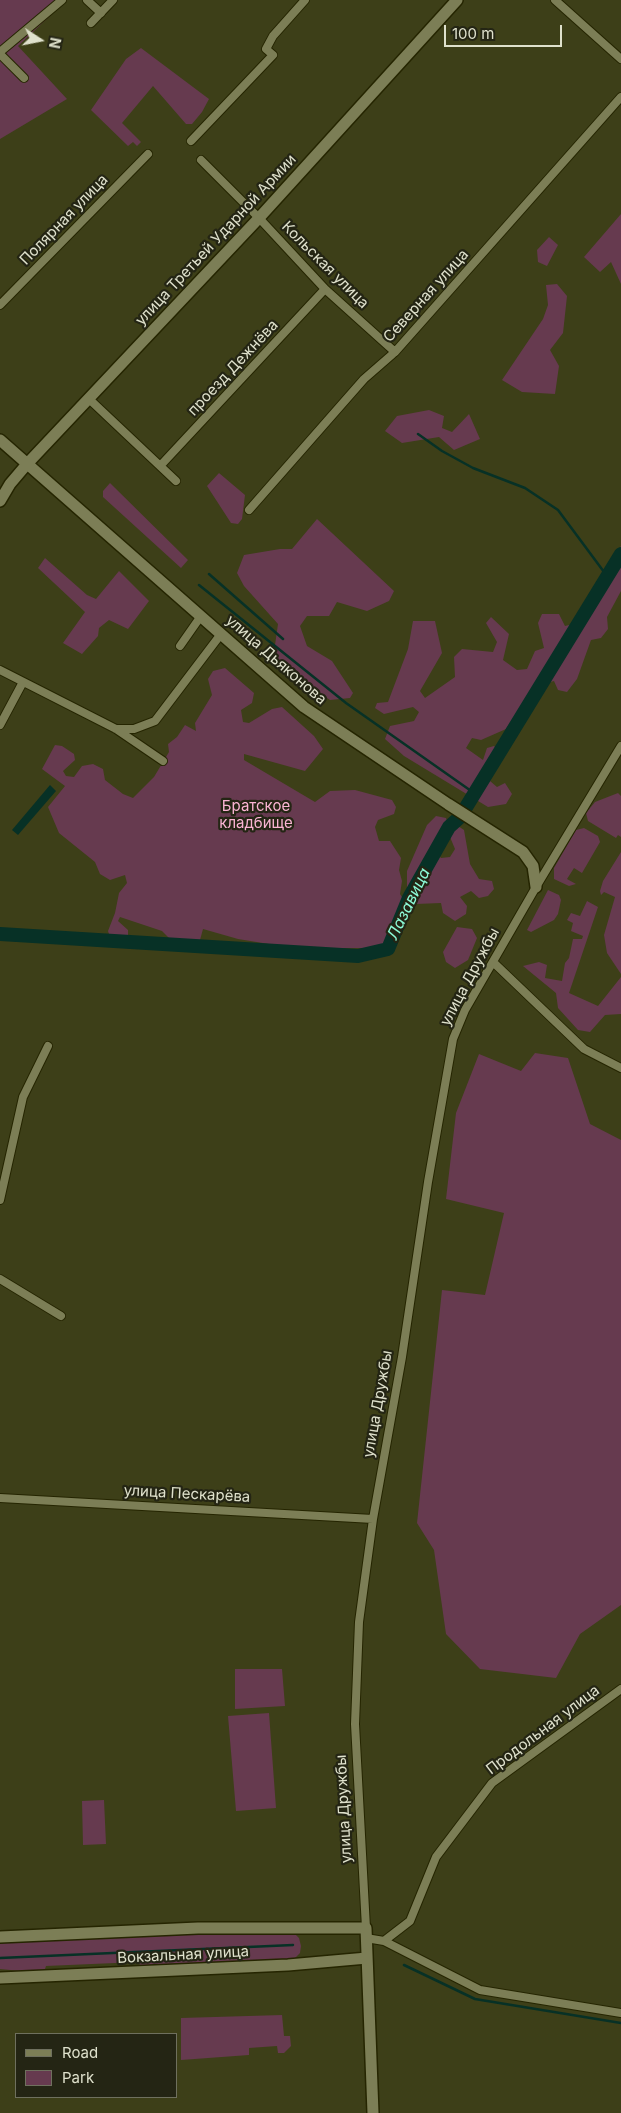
<!DOCTYPE html>
<html>
<head>
<meta charset="utf-8">
<style>
  body { margin:0 }
  #map { position:relative; width:621px; height:2113px; overflow:hidden; background:#3d3f18; font-family:Inter,sans-serif }
  canvas { display:block }
  .legend { position:absolute; left:15px; top:2033px; width:162px; height:65px; box-sizing:border-box; background:#242514; border:1px solid #6f705e; margin:0; padding:6px 9px; list-style:none; font-size:15px; color:#dfe1cc }
  .legend li { display:flex; align-items:center; gap:10px; height:25px }
  .legend b { width:25px; border:1px solid #6f705e }
  .north { position:absolute; left:15px; top:15px; width:50px; height:50px; -webkit-text-stroke:4px #242514; paint-order:stroke; rotate:101deg; font-size:14px; font-weight:700; line-height:20px; text-align:center; color:#dfe1cc }
  .north::after { content:''; display:block; margin:auto; width:18px; height:22px; background:#dfe1cc; clip-path:polygon(50% 0,100% 100%,50% 72%,0 100%) }
  .scale { position:absolute; left:444px; top:25px; width:118px; height:22px; box-sizing:border-box; border:2px solid #dfe1cc; border-top:0; padding-left:6px; font-size:15px; line-height:18px; white-space:nowrap; color:#dfe1cc; -webkit-text-stroke:4px #242514; paint-order:stroke }
</style>
</head>
<body>
<div id="map">
<canvas width="621" height="2113"></canvas>
<ul class="legend">
<li><b style="height:6px;background:#7c7e56"></b>Road</li>
<li><b style="height:14px;background:#663a4f"></b>Park</li>
</ul>
<div class="north">N</div>
<div class="scale">100 m</div>
</div>
<script>
const c = document.querySelector('canvas').getContext('2d');
c.lineJoin = 'round';
function fill(path, color) {
  c.fillStyle = color;
  c.fill(path, 'evenodd');
}
function shape(rows) {
  const path = new Path2D();
  for (const r of rows) {
    path.moveTo(r[0], r[1]);
    for (let i = 2; i < r.length; i += 2) path.lineTo(r[i], r[i + 1]);
  }
  return path;
}
function stroke(path, color, width, dash) {
  c.strokeStyle = color;
  c.lineWidth = width;
  c.lineCap = dash ? 'butt' : 'round';
  c.setLineDash(dash || []);
  c.stroke(path);
}
function write(font, color, halo, rows, align = 'center') {
  c.font = font + ' Inter,sans-serif';
  c.lineWidth = 4.5;
  c.setLineDash([]);
  c.textBaseline = 'middle';
  c.strokeStyle = halo;
  c.fillStyle = color;
  for (const [text, x, y, turn = 0] of rows) {
    c.save();
    c.translate(x, y);
    c.rotate((+turn || 0) * Math.PI / 180);
    c.textAlign = isNaN(turn) ? turn : align;
    if (halo) c.strokeText(text, 0, 0);
    c.fillText(text, 0, 0);
    c.restore();
  }
}
fill(shape([
  [0,0,67,0,18,46,67,99,0,139],
  [141,48,209,99,202,112,192,124,186,124,153,86,122,123,141,142,137,146,133,142,128,146,91,110,126,59],
  [621,214,621,284,611,262,600,272,584,257],
  [549,237,558,245,547,266,538,262,537,250],
  [557,284,567,296,563,333,550,350,559,366,555,394,522,392,502,380,543,319,548,305,546,285],
  [429,410,444,416,442,428,452,432,469,414,480,439,454,450,439,437,402,443,385,431,397,416],
  [219,473,245,495,242,519,238,524,231,523,207,486],
  [110,483,188,560,181,568,103,497,103,491],
  [317,519,394,591,389,601,367,611,337,602,329,616,307,616,300,626,307,646,332,661,353,693,350,698,330,700,276,664,274,652,278,624,244,586,237,573,244,555,280,549,292,549],
  [621,546,621,591,607,617,608,629,601,638,591,640,577,679,567,692,558,690,554,681,535,686,506,729,481,740,472,738,466,748,483,760,487,748,494,746,501,752,490,781,497,787,505,783,512,794,506,804,488,807,404,756,385,739,390,726,414,721,419,712,413,707,384,714,375,708,377,703,388,702,408,649,413,621,435,621,442,653,420,691,425,698,455,677,454,657,462,649,493,652,497,642,486,623,491,617,509,634,503,660,517,670,527,669,535,651,544,648,538,623,542,614,559,614,565,626,574,624],
  [45,558,87,595,96,599,119,571,149,601,128,629,109,620,99,628,98,636,82,654,63,643,85,612,38,568],
  [225,668,254,693,252,703,241,710,243,722,249,723,272,709,282,707,314,736,323,749,305,771,244,754,244,760,315,802,330,791,355,790,392,800,396,807,394,814,378,820,375,827,379,841,390,841,401,858,399,870,402,881,400,894,405,902,399,910,383,948,341,948,331,954,238,939,203,929,200,940,194,944,171,940,162,931,120,917,118,921,128,930,128,938,119,941,110,937,108,931,115,913,119,893,127,883,125,875,110,880,100,874,95,862,59,833,48,807,65,786,42,769,55,745,62,746,74,754,75,760,63,771,66,776,74,777,82,766,93,764,103,769,105,780,123,794,133,798,154,777,169,752,168,744,177,737,185,725,196,731,195,723,212,695,208,679,213,671],
  [618,793,621,796,621,837,618,835,616,838,588,821,586,813,595,802],
  [436,816,446,818,448,824,434,850,441,858,450,857,455,849,450,837,451,829,458,826,464,830,470,864,479,879,492,881,494,889,488,896,479,898,471,891,460,897,467,906,466,914,455,921,443,913,441,903,416,904,407,897,407,871,427,825],
  [584,828,598,836,600,842,582,873,574,868,567,879,576,884,569,886,554,879,554,868,576,830],
  [621,852,621,974,607,953,604,935,615,897,604,892,601,895,600,891,603,881],
  [548,890,559,895,561,900,558,914,554,920,531,932,527,930],
  [587,901,598,907,569,993,598,1006,621,977,621,1014,605,1015,590,1032,578,1030,558,1008,556,993,523,966,539,962,547,965,545,978,562,981,565,963,569,958,573,939,582,939,583,936,571,931,573,923,567,920,571,913,580,916],
  [457,927,472,929,477,938,468,960,455,968,446,962,443,952],
  [535,1053,568,1058,590,1124,621,1140,621,1605,580,1634,556,1678,480,1669,446,1634,434,1550,417,1523,442,1290,485,1295,504,1213,446,1199,456,1113,479,1054,521,1071],
  [235,1669,282,1669,285,1706,235,1709],
  [269,1713,276,1808,236,1811,228,1716],
  [104,1800,106,1844,83,1845,82,1801],
  [286,1931,294,1933,299,1938,301,1946,300,1953,294,1959,287,1961,142,1968,138,1962,46,1966,44,1972,31,1972,0,1969,0,1942],
  [282,2015,284,2036,290,2036,291,2046,284,2053,278,2053,277,2046,249,2048,249,2055,181,2060,181,2018]
]), '#663a4f');
fill(shape([
  [50,785,56,791,18,835,12,830]
]), '#073126');
stroke(shape([
  [418,434,442,451,473,468,525,488,558,510,607,576],
  [209,574,283,639],
  [199,585,346,703,474,793],
  [0,1958,293,1945],
  [404,1965,475,1999,621,2023]
]), '#073126', 2.5);
stroke(shape([
  [0,934,358,956,388,949,409,898,449,827,460,817,621,554]
]), '#073126', 14);
const street = shape([
  [87,0,101,13],
  [555,0,621,59],
  [91,23,113,0],
  [0,52,62,0],
  [0,54,24,78],
  [191,141,273,55,266,49,273,36,305,0],
  [201,160,259,218,325,289,395,352],
  [0,305,148,154],
  [88,398,176,481],
  [161,465,325,289],
  [249,510,364,379,395,352,621,97],
  [180,646,201,616],
  [0,670,116,729,163,761],
  [0,725,23,682],
  [116,729,134,729,155,721,221,634],
  [493,962,584,1049,621,1068],
  [0,1200,23,1097,48,1046],
  [0,1279,61,1316],
  [0,1498,373,1519],
  [366,1928,355,1724,359,1622,373,1519,402,1357,428,1182,453,1039,465,1010,536,887,621,746],
  [366,1938,384,1941,480,1990,621,2013],
  [384,1941,410,1921,436,1857,492,1783,621,1689]
]);
const secondary = shape([
  [0,440,304,707,448,804,523,852,533,866,536,887],
  [0,501,10,484,27,464,259,218,457,0],
  [0,1937,198,1928,366,1928,373,2113],
  [0,1978,288,1965,367,1958]
]);
stroke(street, '#252500', 10);
stroke(secondary, '#252500', 14);
stroke(street, '#7c7e56', 8);
stroke(secondary, '#7c7e56', 11);
write('15px', '#dfe1cc', '#242514', [
  ["Полярная улица",64,220,-46],
  ["улица Третьей Ударной Армии",216,240,-47],
  ["Кольская улица",325,265,45],
  ["Северная улица",426,296,-48],
  ["проезд Дежнёва",233,368,-47],
  ["улица Дьяконова",276,660,41],
  ["улица Дружбы",470,977,-62],
  ["улица Дружбы",378,1404,-80],
  ["улица Пескарёва",187,1494,3],
  ["Продольная улица",543,1730,-37],
  ["улица Дружбы",344,1809,-93],
  ["Вокзальная улица",183,1955,-3]
]);
write('15px', '#fab4d3', '#242514', [
  ["Братское",256,806],
  ["кладбище",256,823]
]);
write('italic 16px', '#8cfad7', '#242514', [
  ["Лазавица",409,904,-64]
]);
</script>
</body>
</html>
